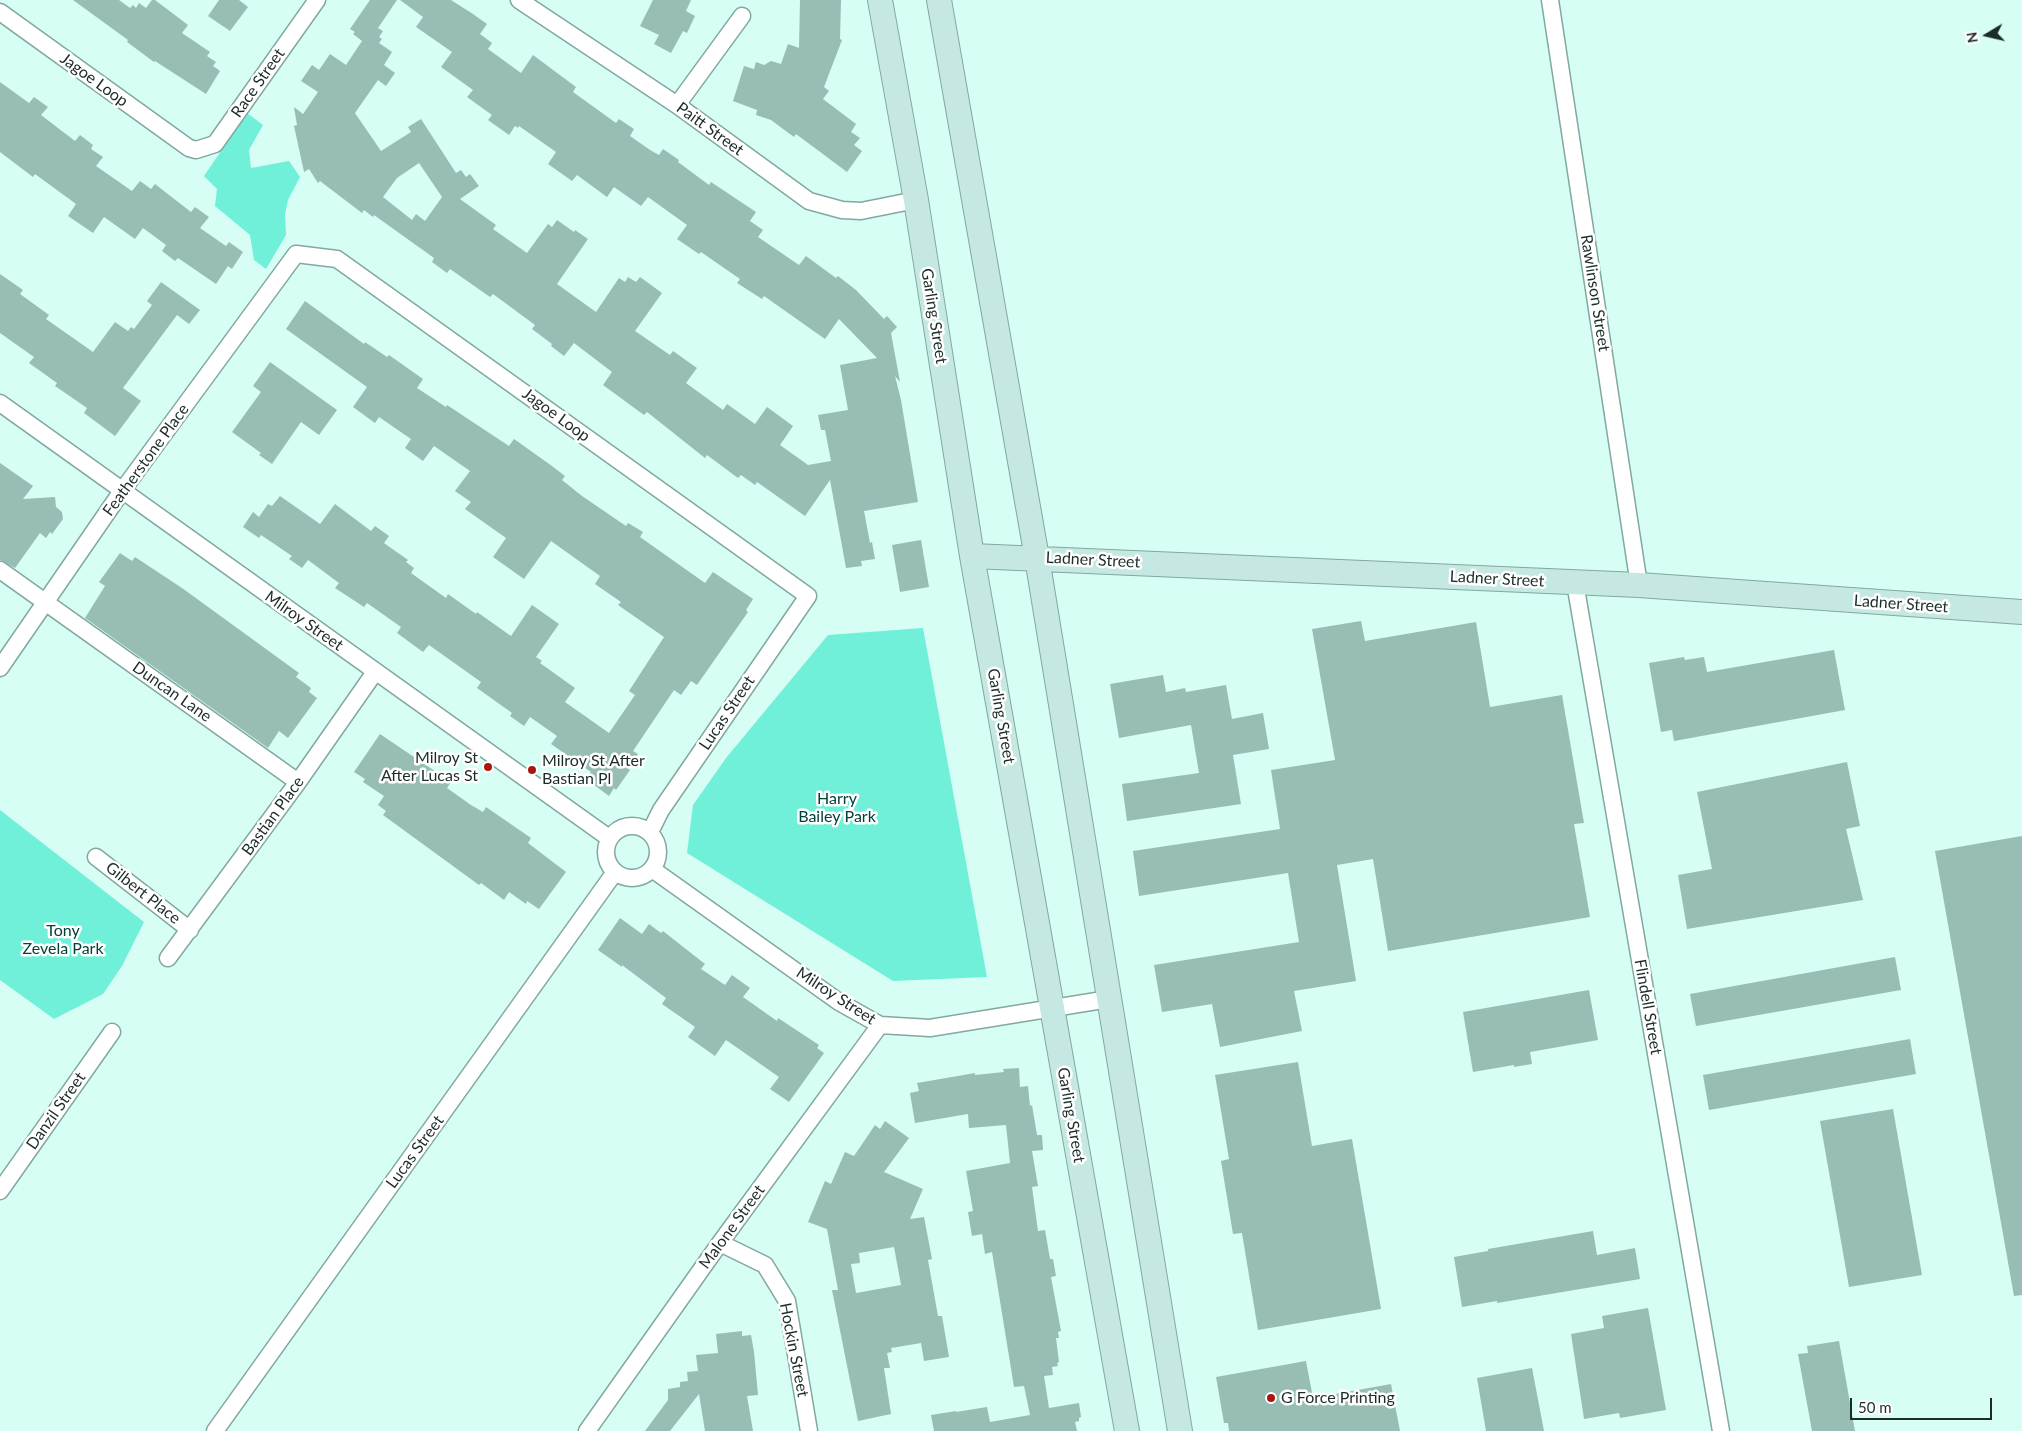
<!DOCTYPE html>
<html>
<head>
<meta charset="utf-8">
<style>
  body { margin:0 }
  #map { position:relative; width:2022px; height:1431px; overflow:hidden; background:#d6fef5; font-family:Lato,sans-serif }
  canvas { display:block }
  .north { position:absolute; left:1962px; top:10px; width:50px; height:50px; -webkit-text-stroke:4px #fff; paint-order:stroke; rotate:261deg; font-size:14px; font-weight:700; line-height:20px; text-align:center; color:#1c2c28 }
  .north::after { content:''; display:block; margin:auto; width:18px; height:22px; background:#1c2c28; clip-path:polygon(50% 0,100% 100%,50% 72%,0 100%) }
  .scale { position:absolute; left:1850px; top:1398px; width:142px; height:22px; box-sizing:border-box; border:2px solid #1c2c28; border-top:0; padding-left:6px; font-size:15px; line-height:18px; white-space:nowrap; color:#1c2c28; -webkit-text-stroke:4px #fff; paint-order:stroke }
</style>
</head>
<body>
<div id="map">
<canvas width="2022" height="1431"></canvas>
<div class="north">N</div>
<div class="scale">50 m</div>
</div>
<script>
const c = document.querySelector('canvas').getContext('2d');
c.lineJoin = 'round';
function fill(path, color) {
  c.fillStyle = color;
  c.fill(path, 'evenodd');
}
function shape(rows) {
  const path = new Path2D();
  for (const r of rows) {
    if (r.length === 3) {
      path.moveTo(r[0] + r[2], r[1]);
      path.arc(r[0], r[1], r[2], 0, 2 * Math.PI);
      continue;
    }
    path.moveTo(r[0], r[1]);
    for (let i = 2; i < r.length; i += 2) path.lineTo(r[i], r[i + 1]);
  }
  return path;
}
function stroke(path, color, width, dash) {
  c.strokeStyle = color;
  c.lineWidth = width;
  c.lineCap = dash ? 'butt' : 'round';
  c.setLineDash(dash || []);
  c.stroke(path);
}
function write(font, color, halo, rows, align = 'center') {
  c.font = font + ' Lato,sans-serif';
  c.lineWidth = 5;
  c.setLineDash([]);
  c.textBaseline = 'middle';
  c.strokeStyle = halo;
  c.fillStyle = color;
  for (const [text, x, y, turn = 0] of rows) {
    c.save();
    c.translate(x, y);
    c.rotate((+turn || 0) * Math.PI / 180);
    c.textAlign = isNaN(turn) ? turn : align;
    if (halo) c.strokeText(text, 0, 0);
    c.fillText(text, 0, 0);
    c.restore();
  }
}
fill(shape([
  [247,113,263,125,249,150,251,168,289,161,300,177,288,200,285,214,286,235,266,269,254,260,250,235,215,206,217,189,204,176],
  [923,628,987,977,893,981,687,853,693,805,726,758,828,635],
  [0,810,144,922,122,966,103,994,54,1019,0,980]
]), '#70f0d8');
fill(shape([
  [73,0,119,0,130,8,133,5,136,8,139,3,146,8,152,0,155,0,188,25,182,33,210,52,207,56,216,62,213,66,220,71,206,94,155,61,154,62,127,42,128,40],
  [219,0,239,0,248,7,230,31,208,16],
  [370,0,397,0,378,28,383,31,379,37,382,39,379,43,392,52,384,65,395,73,386,86,378,80,355,113,381,151,411,132,408,127,421,119,456,173,461,170,466,177,470,174,479,186,460,199,496,225,493,229,527,253,548,224,552,227,557,220,574,232,575,230,588,239,557,284,596,312,619,278,625,282,628,277,636,282,640,277,662,293,635,331,670,355,673,351,697,368,686,383,723,410,727,404,755,424,767,407,793,426,780,445,808,465,831,461,825,430,821,430,818,415,848,410,840,365,877,358,839,319,825,339,764,296,762,299,737,283,740,279,701,252,699,254,677,239,687,225,648,197,641,206,614,187,607,197,577,175,572,181,548,164,556,152,519,126,518,128,515,126,509,135,488,120,492,115,467,97,473,90,441,67,452,52,416,27,423,17,400,0,451,0,473,14,487,24,480,34,492,43,488,49,521,73,533,55,576,87,573,92,616,123,619,119,634,129,630,136,650,150,659,155,663,149,679,160,678,162,709,185,711,182,756,212,750,221,763,230,758,237,799,265,806,256,836,278,838,276,856,290,884,319,887,316,897,327,891,333,900,382,895,376,901,400,918,502,864,511,870,543,872,542,875,559,861,561,862,566,846,568,830,480,805,516,757,482,755,485,741,475,738,478,707,455,705,458,647,412,644,415,603,385,612,372,574,343,564,356,551,346,552,344,532,329,535,325,493,294,490,297,450,269,447,273,432,262,434,258,374,215,373,217,364,210,362,213,320,181,318,183,309,169,304,172,294,126,297,125,294,107,303,114,318,92,301,81,312,65,319,70,330,54,346,65,362,41,353,34,355,32,350,29],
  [419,163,442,197,425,221,416,214,412,220,383,197,397,178],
  [653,0,691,0,686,11,695,16,687,33,683,31,671,53,654,44,659,35,640,26],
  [800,0,841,0,840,39,842,40,824,87,829,91,823,99,856,124,851,132,860,138,854,145,862,151,847,172,796,134,794,137,771,120,756,115,757,110,733,101,744,66,754,69,756,62,764,65,771,61,781,64,788,44,799,48],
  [0,82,29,103,34,97,48,107,41,115,75,141,80,135,93,145,91,149,103,157,96,166,132,191,140,181,151,189,155,184,191,212,195,207,209,217,200,228,226,246,229,242,243,252,232,269,228,266,216,284,178,258,175,261,162,251,166,245,143,228,135,239,104,217,93,233,68,216,76,204,35,174,33,177,0,152],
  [0,274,23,290,20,294,49,315,46,319,93,352,115,322,128,331,131,327,134,329,152,305,147,301,161,282,200,310,189,324,177,315,123,388,141,401,115,436,84,413,87,408,55,386,57,383,29,363,34,357,0,333],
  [305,301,364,344,365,342,387,357,389,355,423,379,417,388,446,407,447,405,509,446,514,439,552,466,565,476,562,480,582,496,626,526,628,523,643,532,640,537,705,583,713,572,753,599,746,610,748,612,697,685,691,681,681,695,674,690,633,751,638,754,628,768,630,770,616,790,614,788,609,796,586,779,591,772,551,744,557,736,530,717,524,726,510,716,512,713,477,688,481,682,429,645,423,652,397,633,401,627,367,603,364,607,335,588,339,583,308,560,302,568,289,559,292,556,261,535,259,538,243,527,253,512,259,517,268,504,272,506,280,496,320,524,335,504,371,531,375,526,389,536,384,543,408,560,406,562,414,568,411,573,446,598,448,594,476,614,477,612,511,636,532,605,559,624,536,657,542,661,540,663,575,688,565,702,609,733,635,695,629,691,664,637,618,605,621,602,595,584,600,576,551,541,524,579,493,557,506,538,465,509,471,502,455,491,470,471,434,446,423,461,405,448,411,439,379,417,375,423,353,407,367,387,286,329],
  [270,362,337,410,319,435,301,422,272,464,259,455,261,453,232,432,261,392,253,386],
  [0,463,33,486,23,499,55,497,56,507,62,512,63,519,52,534,50,532,46,538,40,533,15,568,0,560],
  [921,540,929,587,900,592,892,545],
  [120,553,132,561,135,557,182,588,299,673,296,677,311,688,309,692,317,698,288,738,279,731,268,748,85,618,105,586,99,582],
  [1361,621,1365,641,1476,622,1490,707,1562,695,1584,823,1574,824,1590,917,1388,951,1373,859,1337,865,1356,981,1294,991,1302,1031,1220,1047,1212,1004,1162,1012,1154,965,1299,942,1288,873,1139,896,1133,851,1280,829,1271,770,1335,760,1312,629],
  [1834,650,1845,710,1674,741,1672,730,1661,732,1649,663,1684,657,1685,660,1704,657,1707,672],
  [1163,675,1166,692,1185,688,1186,692,1226,685,1232,719,1263,713,1269,749,1233,755,1241,804,1127,821,1122,784,1199,773,1191,725,1119,738,1110,684],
  [380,734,451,782,447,788,471,805,483,812,486,807,531,838,528,843,566,872,539,909,527,901,526,904,509,892,504,900,481,883,479,885,383,815,386,811,378,805,384,796,363,782,365,779,354,772],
  [1847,762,1860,826,1846,829,1863,900,1687,929,1678,875,1712,869,1697,792],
  [2022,836,2022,1295,2014,1296,1935,851],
  [620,918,642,934,649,924,661,933,663,931,705,964,701,969,725,985,732,975,750,988,743,997,777,1021,778,1018,819,1045,817,1048,824,1053,789,1102,770,1089,779,1077,726,1040,715,1056,688,1037,695,1027,662,1004,666,998,622,965,622,967,598,950],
  [1895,957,1901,990,1696,1026,1690,994],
  [1589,990,1598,1040,1530,1052,1532,1064,1514,1067,1514,1065,1473,1072,1463,1012],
  [1910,1039,1916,1074,1709,1110,1703,1075],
  [1298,1062,1312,1146,1352,1139,1381,1309,1258,1330,1242,1233,1233,1234,1221,1161,1229,1159,1215,1075],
  [1019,1068,1020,1087,1028,1086,1030,1106,1032,1105,1037,1135,1042,1135,1043,1150,1032,1151,1038,1186,1032,1187,1038,1231,1045,1230,1050,1259,1053,1259,1056,1276,1051,1277,1061,1331,1058,1332,1059,1338,1056,1338,1059,1362,1057,1363,1058,1366,1052,1367,1053,1375,1044,1376,1049,1408,1079,1403,1081,1417,1079,1418,1079,1421,1075,1422,1077,1431,934,1431,931,1415,956,1411,956,1412,987,1407,990,1422,1030,1415,1024,1386,1014,1387,992,1252,985,1254,982,1234,972,1236,968,1212,973,1211,966,1171,1010,1163,1006,1125,969,1128,968,1114,915,1123,910,1093,919,1091,917,1083,975,1073,975,1075,1004,1072,1003,1069],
  [1893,1109,1922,1275,1849,1287,1820,1121],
  [885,1121,909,1138,884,1172,923,1189,910,1219,924,1217,932,1259,928,1260,938,1316,942,1316,949,1357,924,1361,921,1343,891,1348,892,1352,887,1353,890,1368,884,1368,891,1414,858,1421,832,1290,838,1290,827,1229,808,1222,825,1181,831,1184,845,1152,854,1156,875,1125,880,1129],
  [894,1247,901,1285,856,1293,851,1264,860,1263,859,1253],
  [1593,1231,1597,1255,1635,1248,1640,1279,1497,1303,1497,1301,1462,1307,1454,1257,1488,1251,1488,1249],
  [1648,1308,1666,1410,1620,1418,1619,1413,1584,1419,1571,1334,1604,1328,1602,1316],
  [742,1331,742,1336,751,1335,754,1352,758,1395,747,1396,753,1431,705,1431,699,1394,670,1431,645,1431,668,1400,668,1389,680,1387,680,1382,688,1381,687,1372,698,1371,696,1355,718,1353,716,1334],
  [1839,1341,1855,1431,1812,1431,1798,1354,1808,1353,1807,1346],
  [1306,1361,1313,1398,1391,1384,1400,1431,1229,1431,1228,1423,1224,1423,1216,1377],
  [1532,1368,1544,1431,1486,1431,1477,1378]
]), '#97bdb5');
const street = shape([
  [519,0,677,105,809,201,842,210,861,211,916,200],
  [1550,0,1639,585],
  [0,12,189,148,196,150,215,144,317,0],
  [677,105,742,16],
  [0,403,609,838],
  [0,570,298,782],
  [1575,583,1721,1431],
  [0,668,122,491,296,254,337,259,808,596,661,810,650,832],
  [632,852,26],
  [96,857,190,930],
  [652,869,839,1002,880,1025,930,1028,1109,999],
  [168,958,298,782,375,672],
  [0,1191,112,1032],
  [720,1243,765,1265,787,1301,809,1431],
  [215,1431,615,872],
  [587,1431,720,1243,880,1025]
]);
const secondary = shape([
  [880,0,916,200,972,556,1127,1431],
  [939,0,1037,558,1180,1431],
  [972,556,1639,585,2022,612]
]);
stroke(street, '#82a8a0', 19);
stroke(secondary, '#82a8a0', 26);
stroke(street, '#fff', 16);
stroke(secondary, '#c6e8e2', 24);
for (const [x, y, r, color] of [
  [488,767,5,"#a9160d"],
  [532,770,5,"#a9160d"],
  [1271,1398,5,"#a9160d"]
]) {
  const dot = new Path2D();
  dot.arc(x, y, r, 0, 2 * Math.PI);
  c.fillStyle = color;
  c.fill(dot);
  stroke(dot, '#fff', 2);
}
write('16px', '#1c2c28', '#fff', [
  ["Jagoe Loop",94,80,36],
  ["Race Street",258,83,-55],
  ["Paitt Street",710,129,36],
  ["Rawlinson Street",1595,293,81],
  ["Garling Street",934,316,81],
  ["Jagoe Loop",556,415,36],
  ["Featherstone Place",146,460,-54],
  ["Ladner Street",1093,560,3],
  ["Ladner Street",1497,579,3],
  ["Ladner Street",1901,604,4],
  ["Milroy Street",304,621,35],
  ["Duncan Lane",172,692,35],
  ["Lucas Street",727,713,-56],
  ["Garling Street",1001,716,80],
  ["Bastian Place",273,816,-54],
  ["Gilbert Place",143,893,38],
  ["Milroy Street",836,996,33],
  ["Flindell Street",1648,1007,80],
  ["Danzil Street",56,1111,-55],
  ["Garling Street",1071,1115,80],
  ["Lucas Street",415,1152,-54],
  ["Malone Street",732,1227,-54],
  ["Hockin Street",794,1350,79]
]);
write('16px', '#1c2c28', '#fff', [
  ["Milroy St",478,758,"right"],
  ["After Lucas St",478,776,"right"],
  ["Milroy St After",542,761],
  ["Bastian Pl",542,779],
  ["G Force Printing",1281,1398]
], 'left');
write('16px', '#004138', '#fff', [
  ["Harry",837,799],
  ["Bailey Park",837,817],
  ["Tony",63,931],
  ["Zevela Park",63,949]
]);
</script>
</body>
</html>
